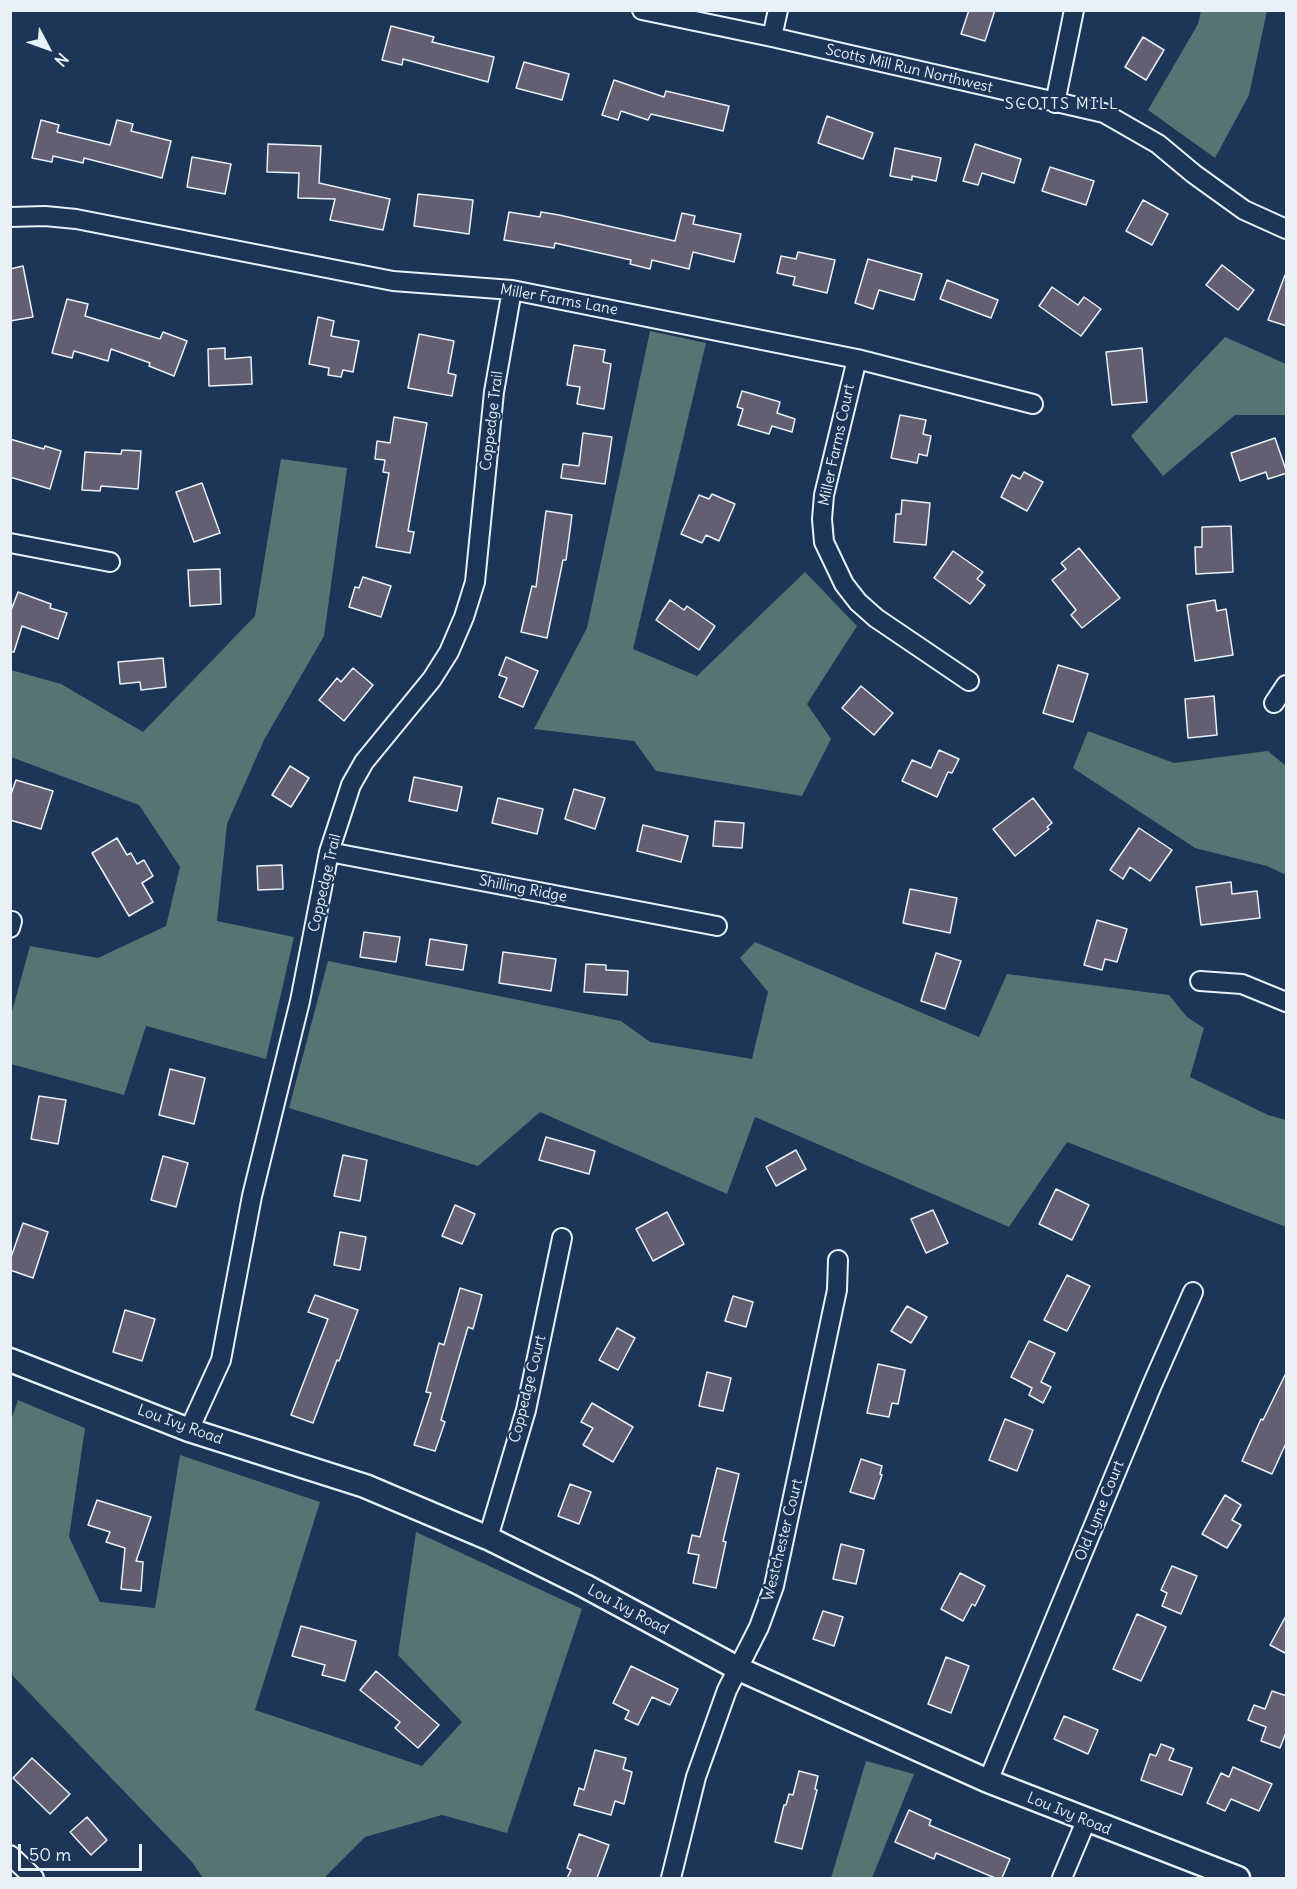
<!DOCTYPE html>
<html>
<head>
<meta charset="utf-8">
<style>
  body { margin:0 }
  #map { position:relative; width:1297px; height:1889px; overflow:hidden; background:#1d3557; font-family:Delius,sans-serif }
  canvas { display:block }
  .frame { position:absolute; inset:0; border:12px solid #e8f1f8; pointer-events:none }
  .north { position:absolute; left:18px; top:18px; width:60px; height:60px; -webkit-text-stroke:4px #1d3557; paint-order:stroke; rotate:131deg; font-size:16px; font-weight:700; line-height:24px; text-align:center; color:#e8f1f8 }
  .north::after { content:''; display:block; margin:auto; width:21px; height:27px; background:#e8f1f8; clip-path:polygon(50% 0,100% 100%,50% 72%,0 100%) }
  .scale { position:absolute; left:18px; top:1844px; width:124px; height:27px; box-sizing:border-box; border:3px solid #e8f1f8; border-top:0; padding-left:8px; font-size:18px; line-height:21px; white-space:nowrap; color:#e8f1f8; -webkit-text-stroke:4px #1d3557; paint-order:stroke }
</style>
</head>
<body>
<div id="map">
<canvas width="1297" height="1889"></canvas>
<div class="frame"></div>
<div class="north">N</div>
<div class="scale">50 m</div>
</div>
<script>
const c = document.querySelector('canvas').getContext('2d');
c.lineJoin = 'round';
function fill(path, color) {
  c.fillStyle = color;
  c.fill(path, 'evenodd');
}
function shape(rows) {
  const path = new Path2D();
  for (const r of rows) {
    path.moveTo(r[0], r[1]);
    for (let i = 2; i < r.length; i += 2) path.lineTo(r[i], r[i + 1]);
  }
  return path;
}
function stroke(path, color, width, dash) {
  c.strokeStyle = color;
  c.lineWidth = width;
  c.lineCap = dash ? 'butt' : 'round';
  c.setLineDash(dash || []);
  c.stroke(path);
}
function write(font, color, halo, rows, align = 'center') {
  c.font = font + ' Delius,sans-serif';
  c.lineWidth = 4.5;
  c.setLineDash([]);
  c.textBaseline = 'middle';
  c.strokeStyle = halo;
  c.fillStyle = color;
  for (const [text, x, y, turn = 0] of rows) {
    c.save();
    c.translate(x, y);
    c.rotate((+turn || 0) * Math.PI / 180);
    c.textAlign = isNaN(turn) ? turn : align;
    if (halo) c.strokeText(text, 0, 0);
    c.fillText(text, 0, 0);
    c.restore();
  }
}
fill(shape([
  [1201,11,1267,11,1249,95,1215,158,1148,110,1198,24],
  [650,331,706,343,633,649,697,676,805,572,857,626,807,704,831,739,802,796,656,771,634,741,534,729,587,628],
  [1225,337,1286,364,1286,415,1235,415,1163,476,1131,436],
  [281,459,347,468,324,636,264,740,227,824,217,921,294,937,266,1059,146,1026,124,1095,11,1064,11,1015,30,946,98,958,166,926,180,867,139,805,11,757,11,670,61,684,143,732,255,616],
  [1088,731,1174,763,1268,751,1286,766,1286,875,1267,866,1195,848,1073,768],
  [755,942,979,1037,1007,974,1169,995,1187,1017,1204,1028,1190,1077,1268,1115,1286,1120,1286,1227,1067,1142,1009,1227,755,1117,727,1194,540,1112,478,1166,289,1108,328,961,621,1021,650,1042,752,1059,768,992,740,958],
  [18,1400,85,1428,69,1537,100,1602,155,1608,180,1455,320,1502,255,1710,422,1766,462,1722,398,1655,416,1532,582,1609,507,1833,442,1815,365,1837,324,1878,203,1878,192,1862,13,1676,10,1663,10,1423],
  [866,1761,914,1774,872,1878,831,1878]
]), '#557473');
const building = shape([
  [969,10,995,10,985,41,961,34,969,10],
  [391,26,434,37,432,42,494,57,488,82,403,59,402,65,382,60,391,26],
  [1143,37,1164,50,1146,80,1125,67,1143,37],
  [524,62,569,74,562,100,516,88,524,62],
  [614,80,664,97,666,91,729,106,723,131,651,114,648,120,621,111,618,120,602,115,614,80],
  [827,116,873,133,863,159,818,143,827,116],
  [41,120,59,125,57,132,110,145,117,120,133,124,131,131,171,141,162,178,84,158,83,163,53,156,52,162,32,158,41,120],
  [268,144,321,146,319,183,390,199,383,230,330,220,335,199,298,198,299,173,267,172,268,144],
  [975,144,1021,159,1014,183,982,173,978,185,963,181,975,144],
  [895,148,941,158,936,181,912,176,912,180,890,176,895,148],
  [192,157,231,164,225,194,187,187,192,157],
  [1050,167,1094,181,1086,205,1042,191,1050,167],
  [418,194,473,200,469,234,414,226,418,194],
  [1143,200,1168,214,1152,245,1126,231,1143,200],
  [509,212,540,217,541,212,559,215,675,241,682,213,695,216,693,224,741,234,734,262,693,252,689,269,652,260,650,269,630,264,631,260,555,243,554,248,504,240,509,212],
  [798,252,835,260,827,293,793,285,795,277,777,273,781,256,796,259,798,252],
  [868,259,922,274,914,300,879,290,873,309,855,303,868,259],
  [1222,265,1254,290,1238,310,1206,285,1222,265],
  [23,266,33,317,10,321,10,269,23,266],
  [1285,275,1287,275,1287,326,1268,320,1285,275],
  [947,280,998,300,991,318,940,299,947,280],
  [1052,287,1078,305,1084,297,1101,309,1081,336,1039,306,1052,287],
  [67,299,88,304,85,316,160,339,163,332,187,341,174,376,149,366,150,363,111,349,108,361,74,351,72,358,52,353,67,299],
  [318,317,334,321,331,336,359,341,353,372,343,370,341,377,328,375,329,368,309,364,318,317],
  [419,334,454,341,448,373,456,375,452,396,408,388,419,334],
  [574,345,605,350,603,362,611,364,604,409,577,404,580,387,567,385,574,345],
  [225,348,225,359,251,357,252,384,209,386,208,349,225,348],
  [1142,348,1147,402,1112,405,1106,352,1142,348],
  [742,391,780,402,777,413,795,419,792,432,772,426,769,434,738,425,743,409,737,407,742,391],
  [900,415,926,420,923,434,931,436,927,456,919,454,917,463,891,458,900,415],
  [394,417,427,423,408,531,414,532,410,553,376,547,389,473,383,472,385,460,375,459,377,441,390,443,394,417],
  [583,433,612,437,605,484,561,478,563,464,579,466,583,433],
  [1275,438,1287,473,1268,479,1266,472,1240,481,1231,453,1275,438],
  [10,439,44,449,45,446,61,451,50,489,10,477,10,439],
  [122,450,141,451,138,489,101,486,100,491,82,490,85,452,121,454,122,450],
  [1024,472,1043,482,1027,511,1001,497,1012,475,1020,479,1024,472],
  [202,483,220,533,194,542,176,492,202,483],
  [712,494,735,504,719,541,706,535,702,543,681,534,699,495,709,499,712,494],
  [902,500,930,503,926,545,894,542,896,514,901,514,902,500],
  [546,511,572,515,566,560,563,560,547,638,521,632,532,586,536,587,546,511],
  [1231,526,1233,572,1196,574,1195,547,1202,547,1202,527,1231,526],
  [1079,548,1120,598,1082,628,1071,615,1076,610,1052,580,1066,569,1061,563,1079,548],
  [953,551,983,572,977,579,985,585,970,604,934,578,953,551],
  [220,569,221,604,190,606,188,570,220,569],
  [363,577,391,586,381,617,349,607,355,587,359,588,363,577],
  [18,592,51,604,50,608,67,613,58,639,22,626,14,652,10,652,10,613,18,592],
  [670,600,684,610,687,606,715,626,699,650,656,620,670,600],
  [1215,600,1217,611,1226,609,1233,655,1195,661,1187,605,1215,600],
  [506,657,538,671,523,707,499,697,507,678,499,675,506,657],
  [163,658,166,687,141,690,140,682,120,684,118,662,163,658],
  [1058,665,1088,674,1073,722,1043,713,1058,665],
  [353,668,373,685,344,721,319,700,337,678,341,682,353,668],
  [861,686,893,713,874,735,842,708,861,686],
  [1214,696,1217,735,1188,738,1185,699,1214,696],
  [939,750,959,759,952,773,948,772,937,797,902,781,912,760,931,768,939,750],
  [290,766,309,778,291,807,272,795,290,766],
  [414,777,462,787,457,811,409,801,414,777],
  [16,780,53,791,41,829,10,820,10,797,16,780],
  [574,789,605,798,595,829,565,819,574,789],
  [498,798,543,809,537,834,492,823,498,798],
  [1033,798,1052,823,1047,827,1049,829,1015,856,993,829,1033,798],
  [715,821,744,823,742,848,713,846,715,821],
  [643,825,688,836,681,862,637,851,643,825],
  [1139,828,1172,850,1150,881,1130,867,1123,879,1110,870,1139,828],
  [117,838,127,855,131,853,137,864,144,860,153,876,142,883,153,902,129,916,92,853,117,838],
  [282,865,283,889,258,890,257,866,282,865],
  [1231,882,1232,894,1257,891,1260,918,1201,925,1196,887,1231,882],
  [910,889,957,898,950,933,903,923,910,889],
  [1097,920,1127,929,1117,962,1105,959,1102,970,1084,965,1097,920],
  [364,932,400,937,396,962,360,957,364,932],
  [430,939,467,945,463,970,426,965,430,939],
  [503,952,556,959,551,991,499,983,503,952],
  [936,953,961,961,945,1009,921,1001,936,953],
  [586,964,606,965,606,970,628,971,627,995,584,992,586,964],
  [170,1069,205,1078,194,1124,159,1115,170,1069],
  [39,1096,66,1100,58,1144,31,1139,39,1096],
  [546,1137,595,1151,589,1174,539,1160,546,1137],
  [796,1150,806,1169,776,1186,766,1167,796,1150],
  [343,1155,367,1160,360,1201,334,1196,343,1155],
  [163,1156,188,1163,176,1207,151,1200,163,1156],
  [1056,1189,1089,1205,1072,1240,1039,1224,1056,1189],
  [455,1205,475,1214,462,1244,442,1236,455,1205],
  [933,1210,948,1243,926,1253,911,1219,933,1210],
  [667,1212,684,1244,653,1261,636,1229,667,1212],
  [23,1223,48,1232,33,1278,10,1270,10,1260,23,1223],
  [340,1232,366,1237,360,1270,334,1265,340,1232],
  [1067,1275,1090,1286,1067,1331,1044,1320,1067,1275],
  [460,1288,482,1295,473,1329,468,1327,441,1420,445,1422,435,1451,414,1445,431,1393,426,1392,439,1343,444,1345,460,1288],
  [315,1295,358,1310,339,1361,337,1360,313,1423,291,1415,328,1319,308,1312,315,1295],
  [733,1296,753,1302,746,1327,725,1321,733,1296],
  [907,1306,927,1317,911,1343,891,1331,907,1306],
  [125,1310,155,1319,142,1361,113,1352,125,1310],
  [617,1328,635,1338,618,1370,599,1360,617,1328],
  [1029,1341,1055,1353,1041,1382,1051,1387,1043,1403,1029,1395,1032,1388,1011,1377,1029,1341],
  [878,1364,905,1370,898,1404,892,1403,889,1417,867,1413,878,1364],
  [1287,1371,1287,1441,1272,1474,1242,1461,1261,1419,1263,1420,1287,1371],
  [707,1372,731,1378,723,1411,699,1406,707,1372],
  [592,1403,633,1427,613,1462,583,1445,593,1428,581,1422,592,1403],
  [1005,1419,1033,1430,1017,1471,989,1460,1005,1419],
  [861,1459,882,1466,880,1474,882,1475,874,1499,850,1492,861,1459],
  [717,1468,739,1474,723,1541,726,1542,716,1588,693,1583,699,1555,688,1553,692,1535,700,1537,717,1468],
  [570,1484,591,1492,579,1524,558,1516,570,1484],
  [1225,1495,1241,1505,1232,1520,1241,1525,1227,1548,1202,1534,1225,1495],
  [97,1500,151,1517,136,1561,143,1562,141,1591,121,1589,125,1548,106,1542,110,1532,88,1525,97,1500],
  [841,1544,864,1550,856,1584,833,1579,841,1544],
  [1172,1566,1197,1576,1181,1614,1162,1606,1167,1593,1161,1590,1172,1566],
  [960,1573,985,1586,975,1606,972,1604,963,1621,941,1609,960,1573],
  [823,1611,843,1617,834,1646,813,1639,823,1611],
  [1137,1614,1166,1627,1141,1681,1113,1669,1137,1614],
  [1287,1614,1287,1654,1270,1645,1287,1614],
  [301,1626,356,1641,345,1681,322,1675,325,1665,292,1656,301,1626],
  [946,1657,969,1666,951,1713,928,1704,946,1657],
  [631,1666,678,1689,670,1705,652,1697,638,1725,625,1719,629,1711,613,1703,631,1666],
  [376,1671,439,1725,418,1748,395,1728,400,1722,360,1690,376,1671],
  [1272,1691,1287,1696,1287,1730,1280,1748,1261,1741,1266,1727,1248,1720,1254,1705,1265,1709,1272,1691],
  [1064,1716,1098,1730,1088,1754,1054,1739,1064,1716],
  [1161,1744,1174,1749,1169,1760,1192,1768,1182,1795,1141,1780,1150,1754,1156,1756,1161,1744],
  [595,1750,626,1758,623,1769,632,1772,624,1804,615,1801,611,1815,574,1805,579,1788,584,1790,595,1750],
  [32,1758,70,1794,50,1814,13,1778,32,1758],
  [1233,1767,1272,1784,1259,1811,1231,1799,1225,1811,1207,1803,1221,1773,1229,1777,1233,1767],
  [799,1771,818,1776,815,1789,817,1790,802,1849,775,1842,784,1805,786,1805,789,1794,793,1795,799,1771],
  [909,1810,931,1820,929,1825,1010,1859,1002,1878,995,1878,936,1853,934,1859,895,1842,909,1810],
  [87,1817,107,1840,91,1855,70,1832,87,1817],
  [579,1834,609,1845,597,1878,567,1878,571,1870,567,1868,579,1834]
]);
fill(building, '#635f70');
stroke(building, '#e8f1f8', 1.5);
const minor = shape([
  [642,10,772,37,1104,113,1158,144,1194,174,1244,210,1286,229],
  [772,37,778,10],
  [1055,103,1074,10],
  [10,217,45,216,76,219,393,281,512,290,857,359,1033,404],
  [857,359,824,495,822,519,824,542,844,584,858,602,876,618,969,681],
  [10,543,110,562],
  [1274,703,1286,685],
  [329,852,717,926],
  [10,928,12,921],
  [1200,981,1242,984,1286,1002],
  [189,1430,221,1360,252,1196,300,1001,329,852,351,785,364,762,432,679,449,652,464,617,475,582,494,392,512,290],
  [488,1538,526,1410,562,1238],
  [988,1781,1152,1385,1193,1292],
  [10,1855,34,1878],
  [671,1878,696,1777,727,1690,759,1627,774,1586,837,1290,838,1260],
  [1062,1878,1086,1821]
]);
const tertiary = shape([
  [10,1360,189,1430,365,1486,488,1538,585,1586,739,1669,988,1781,1238,1878]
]);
stroke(minor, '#e8f1f8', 22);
stroke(tertiary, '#e8f1f8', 27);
stroke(minor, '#1d3557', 18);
stroke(tertiary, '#1d3557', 22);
write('15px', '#e8f1f8', '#1d3557', [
  ["Scotts Mill Run Northwest",909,69,13],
  ["Miller Farms Lane",559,300,10],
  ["Coppedge Trail",492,421,-83],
  ["Miller Farms Court",837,445,-78],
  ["Coppedge Trail",325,883,-77],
  ["Shilling Ridge",523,889,11],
  ["Coppedge Court",528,1389,-76],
  ["Lou Ivy Road",180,1425,20],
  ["Old Lyme Court",1100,1511,-68],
  ["Westchester Court",783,1540,-76],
  ["Lou Ivy Road",628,1610,28],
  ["Lou Ivy Road",1069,1814,22]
]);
c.letterSpacing = '1.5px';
write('16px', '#e8f1f8', '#1d3557', [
  ["SCOTTS MILL",1062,104]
]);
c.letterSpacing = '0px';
</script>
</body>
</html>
